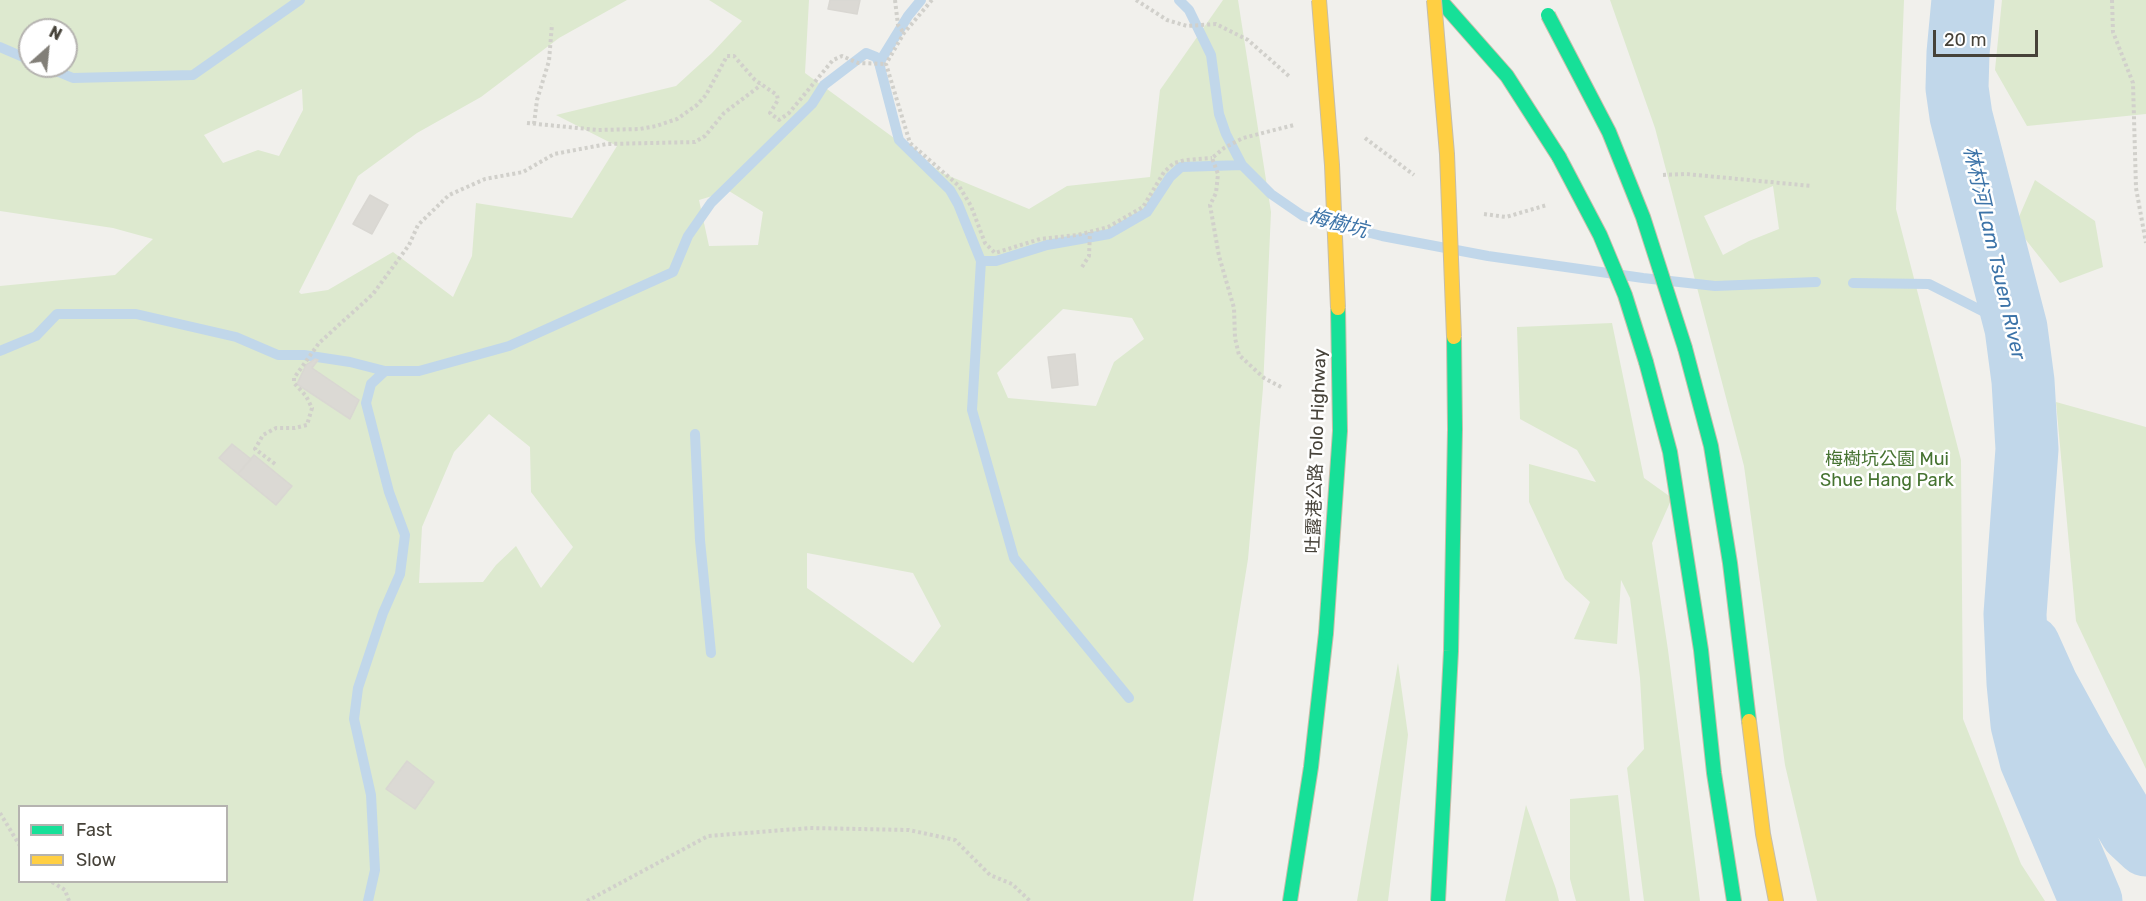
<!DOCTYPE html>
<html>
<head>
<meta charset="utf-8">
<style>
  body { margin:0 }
  #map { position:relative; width:2146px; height:901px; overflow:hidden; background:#f1f0ec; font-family:Rubik,sans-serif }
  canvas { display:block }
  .legend { position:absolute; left:18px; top:805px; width:210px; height:78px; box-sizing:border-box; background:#fff; border:2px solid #b5b3b0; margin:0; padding:8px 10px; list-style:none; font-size:18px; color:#464239 }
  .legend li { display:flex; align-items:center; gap:12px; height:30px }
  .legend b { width:30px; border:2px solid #b5b3b0 }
  .north { position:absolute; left:18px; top:18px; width:60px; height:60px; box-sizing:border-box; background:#fff; border:2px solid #b5b3b0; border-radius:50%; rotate:27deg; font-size:16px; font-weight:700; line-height:24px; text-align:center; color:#464239 }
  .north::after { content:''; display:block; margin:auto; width:21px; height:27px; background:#827f78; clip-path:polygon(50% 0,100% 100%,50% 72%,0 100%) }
  .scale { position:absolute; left:1933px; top:30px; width:105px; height:27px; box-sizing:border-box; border:3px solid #464239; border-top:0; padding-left:8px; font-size:18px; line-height:21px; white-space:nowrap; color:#464239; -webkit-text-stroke:4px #fff; paint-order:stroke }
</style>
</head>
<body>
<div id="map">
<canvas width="2146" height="901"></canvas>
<ul class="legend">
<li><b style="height:8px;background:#16e098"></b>Fast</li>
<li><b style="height:8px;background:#ffcf43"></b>Slow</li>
</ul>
<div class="north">N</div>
<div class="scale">20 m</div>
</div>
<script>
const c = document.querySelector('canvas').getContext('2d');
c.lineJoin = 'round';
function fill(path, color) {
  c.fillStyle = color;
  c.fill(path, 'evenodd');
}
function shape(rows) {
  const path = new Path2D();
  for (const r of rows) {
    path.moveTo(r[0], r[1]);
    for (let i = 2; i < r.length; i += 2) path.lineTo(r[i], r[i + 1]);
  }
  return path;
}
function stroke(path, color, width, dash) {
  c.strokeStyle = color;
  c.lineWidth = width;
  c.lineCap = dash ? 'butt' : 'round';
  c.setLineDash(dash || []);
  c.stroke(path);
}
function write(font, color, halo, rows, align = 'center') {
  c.font = font + ' Rubik,"Noto Sans TC",sans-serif';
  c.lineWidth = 5;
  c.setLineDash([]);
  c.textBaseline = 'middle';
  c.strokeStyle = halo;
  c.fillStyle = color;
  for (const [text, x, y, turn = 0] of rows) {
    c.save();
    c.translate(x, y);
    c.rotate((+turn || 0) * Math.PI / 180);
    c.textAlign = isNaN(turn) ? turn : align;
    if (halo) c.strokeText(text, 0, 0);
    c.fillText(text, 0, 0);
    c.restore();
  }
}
fill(shape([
  [0,0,627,0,559,38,481,97,417,133,358,176,299,292,301,294,328,290,393,252,453,297,472,256,476,203,572,218,617,146,556,115,676,86,712,53,742,21,709,0,809,0,805,73,942,173,1029,209,1067,186,1150,177,1160,90,1223,0,1238,0,1271,212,1263,388,1248,559,1193,901,0,901,0,286,115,275,153,239,113,228,0,211],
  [30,30,66,30,66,66,30,66],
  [302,89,303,110,279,156,258,150,223,163,204,135],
  [729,191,763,212,758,245,709,246,699,200],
  [1063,309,1132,318,1144,339,1114,362,1096,406,1008,398,997,373],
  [489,414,530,447,531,492,573,547,541,588,516,546,496,565,483,582,419,583,422,527,454,452],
  [807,553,913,573,941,626,913,663,807,588],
  [20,806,226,806,226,882,20,882],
  [1610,0,1904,0,1896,209,1961,460,1963,719,2021,864,2045,901,1817,901,1785,765,1744,466,1655,128],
  [1773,186,1779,229,1749,241,1723,255,1704,216],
  [2002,0,2146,0,2146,114,2027,126,1995,70],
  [2035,180,2095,221,2103,267,2060,283,2015,226],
  [1612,323,1644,478,1672,498,1652,543,1668,650,1700,901,1644,901,1627,768,1644,749,1640,678,1630,598,1621,580,1617,644,1574,639,1590,602,1565,579,1529,502,1529,464,1596,482,1577,450,1520,419,1517,327],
  [2056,402,2146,427,2146,769,2076,621],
  [1398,663,1408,735,1388,901,1357,901],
  [1618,795,1630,901,1576,901,1570,879,1570,799],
  [1526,805,1556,889,1559,901,1505,901]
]), '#dde9cf');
stroke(shape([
  [921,0,908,16,879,63,899,140,950,190,958,204,981,261,996,261,1047,245,1109,234,1147,212,1170,177,1181,167,1242,165,1271,194,1303,216,1382,236,1488,256,1643,278,1715,286,1816,282],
  [1179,0,1189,10,1211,55,1219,114,1226,134,1242,165],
  [0,47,30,60],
  [44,66,73,78,193,75,300,0],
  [981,261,972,410,1014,558,1129,698],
  [1853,283,1929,284,2016,328],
  [0,351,36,336,57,314,136,314,236,337,278,355,304,355,350,362,385,371,419,371,509,346,673,272,688,236,711,203,812,104,824,85,866,53,876,57,879,63],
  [695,434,700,540,711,653],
  [368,901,375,870,371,795,354,719,358,688,383,613,400,574,405,535,389,492,366,403,371,384,385,371]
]), '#c1d7ea', 10);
stroke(shape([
  [1963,0,1958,53,1957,88,1961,116,2016,328,2023,381,2027,449,2015,614,2018,683,2022,724,2031,760,2091,901],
  [2029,646,2047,686,2081,748,2131,831,2146,845]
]), '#c1d7ea', 63);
const building = shape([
  [830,0,860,0,857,14,828,9,830,0],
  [370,195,388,205,372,234,353,224,370,195],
  [1075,354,1078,385,1052,388,1048,357,1075,354],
  [315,359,318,360,312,368,359,400,350,419,297,384,306,365,315,359],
  [232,444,251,459,238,474,219,458,232,444],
  [254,455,292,486,276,505,238,474,254,455],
  [407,761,434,782,415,809,386,789,407,761]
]);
fill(building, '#dbd9d4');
stroke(building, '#d9d7d2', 1.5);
const fast = shape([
  [1440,0,1507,76,1559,157],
  [1685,348,1711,446,1730,563,1749,721],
  [1646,362,1670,452,1701,650,1714,773,1734,901],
  [1290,901,1311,767,1326,633]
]);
const slow = shape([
  [1749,721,1763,834,1776,901]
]);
stroke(fast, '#c6beaa', 16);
stroke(slow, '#c6beaa', 16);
stroke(shape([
  [895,0,898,25,904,33],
  [932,0,904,33,886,64,910,143,959,186,971,206,985,243,995,253,1040,239,1077,235,1108,227,1143,207,1164,172,1174,163,1185,160,1212,158],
  [1136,0,1167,20,1187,26,1216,24,1248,40,1290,77],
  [2112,0,2113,32,2133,83,2136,188,2146,243],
  [527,123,598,130,640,129,656,126,677,119,697,105,706,95,727,56,734,56,755,80,777,95,778,100,770,113,779,120,789,113,833,60,842,56,858,63,886,64],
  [534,124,537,100,549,61,552,24],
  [1365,138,1414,175],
  [1663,175,1686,174,1812,186],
  [1484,214,1506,217,1547,205],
  [1082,267,1089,256,1090,232],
  [1281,387,1264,378,1239,355,1235,338,1234,308,1219,256,1210,205,1216,193,1218,174,1212,158,1224,148,1243,138,1294,125],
  [275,464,255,449,263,435,276,428,295,428,307,425,312,408,306,396,294,383,294,378,319,343,373,294,409,245,418,225,449,195,485,179,523,172,554,154,607,144,695,142,705,136,724,113,761,85],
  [0,813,20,846],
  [52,882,65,890,69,901],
  [587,901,708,836,810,828,909,830,955,840,990,875,1012,884,1030,901]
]), '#d1d0cb', 4, [3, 3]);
stroke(fast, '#16e098', 14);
stroke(slow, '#ffcf43', 14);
const fastBridge = shape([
  [1548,15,1609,132,1643,217,1685,348],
  [1559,157,1600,235,1625,295,1646,362],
  [1326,633,1340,431,1338,308],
  [1438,901,1451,651,1455,429,1454,337]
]);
const slowBridge = shape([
  [1319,0,1332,165,1338,308],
  [1434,0,1447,154,1454,337]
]);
stroke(fastBridge, '#c6beaa', 16, []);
stroke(slowBridge, '#c6beaa', 16, []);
stroke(fastBridge, '#16e098', 14);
stroke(slowBridge, '#ffcf43', 14);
write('18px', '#464239', '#fff', [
  ["吐露港公路 Tolo Highway",1317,451,-88]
]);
write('18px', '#467331', '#fff', [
  ["梅樹坑公園 Mui",1887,460],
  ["Shue Hang Park",1887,481]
]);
write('italic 20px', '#3c73a8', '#fff', [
  ["梅樹坑",1338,224,15],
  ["林村河 Lam Tsuen River",1994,253,77]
]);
</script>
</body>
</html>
